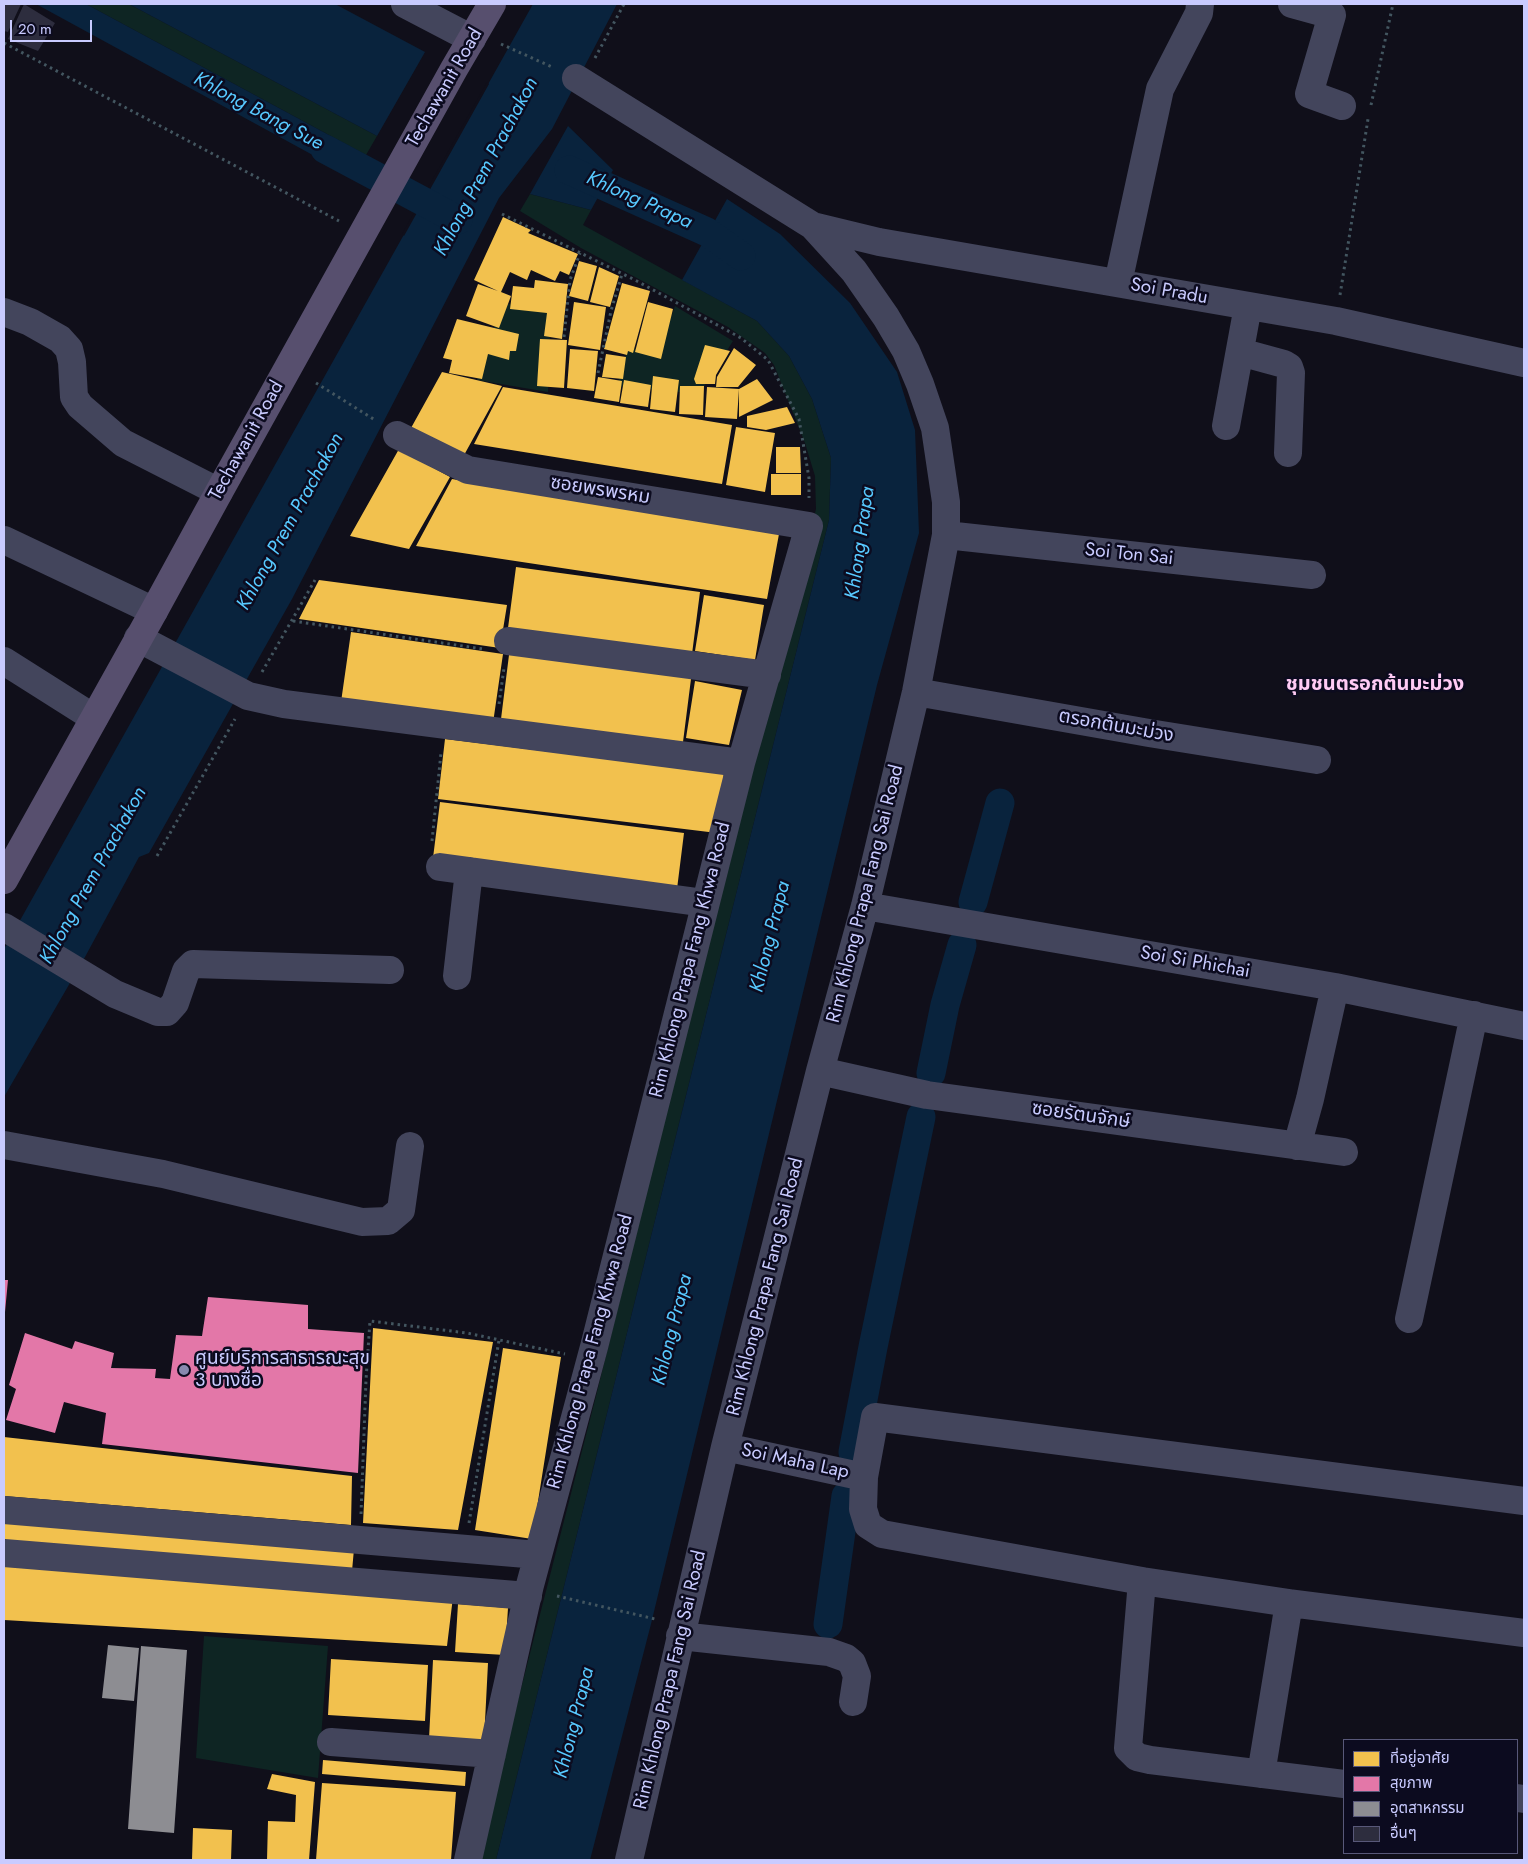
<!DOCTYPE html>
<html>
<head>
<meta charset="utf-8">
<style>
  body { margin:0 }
  #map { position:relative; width:1528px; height:1864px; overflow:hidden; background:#100f1a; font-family:Jost,"Noto Sans Thai",sans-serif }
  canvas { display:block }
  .frame { position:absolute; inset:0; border:5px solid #c9cbff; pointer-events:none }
  .legend { position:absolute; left:1343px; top:1739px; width:175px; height:115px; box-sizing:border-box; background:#0c0b1f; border:1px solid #585879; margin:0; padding:6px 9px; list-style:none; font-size:15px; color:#c9cbff }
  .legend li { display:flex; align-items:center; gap:10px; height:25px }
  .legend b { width:25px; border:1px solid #585879 }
  .scale { position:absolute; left:10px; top:20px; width:82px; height:22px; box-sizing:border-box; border:2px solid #c9cbff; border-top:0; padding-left:6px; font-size:15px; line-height:18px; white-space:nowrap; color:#c9cbff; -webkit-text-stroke:4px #0c0b1f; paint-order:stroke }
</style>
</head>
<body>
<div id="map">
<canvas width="1528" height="1864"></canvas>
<div class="frame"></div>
<ul class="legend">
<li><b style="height:14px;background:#f2c14e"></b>ที่อยู่อาศัย</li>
<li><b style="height:14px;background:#e377a8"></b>สุขภาพ</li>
<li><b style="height:14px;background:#8d8d92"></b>อุตสาหกรรม</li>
<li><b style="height:14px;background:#2d2d3e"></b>อื่นๆ</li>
</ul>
<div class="scale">20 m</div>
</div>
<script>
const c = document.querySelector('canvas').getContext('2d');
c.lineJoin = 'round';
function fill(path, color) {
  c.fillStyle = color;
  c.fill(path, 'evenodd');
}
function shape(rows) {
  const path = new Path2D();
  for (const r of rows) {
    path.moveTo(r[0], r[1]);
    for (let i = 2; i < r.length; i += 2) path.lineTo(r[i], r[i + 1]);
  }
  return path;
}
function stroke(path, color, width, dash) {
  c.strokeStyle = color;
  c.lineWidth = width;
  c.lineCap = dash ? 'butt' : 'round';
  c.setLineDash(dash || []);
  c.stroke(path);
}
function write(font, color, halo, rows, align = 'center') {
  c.font = font + ' Jost,"Noto Sans Thai",sans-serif';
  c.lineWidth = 5;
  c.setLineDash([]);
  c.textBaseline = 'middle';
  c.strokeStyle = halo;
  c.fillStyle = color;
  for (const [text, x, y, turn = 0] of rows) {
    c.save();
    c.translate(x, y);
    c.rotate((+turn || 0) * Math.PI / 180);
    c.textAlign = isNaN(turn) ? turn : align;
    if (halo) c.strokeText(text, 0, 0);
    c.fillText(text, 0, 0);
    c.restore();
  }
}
fill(shape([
  [86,4,129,4,377,136,366,155],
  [530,194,591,210,583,225,757,321,789,356,812,399,831,458,829,520,496,1860,477,1860,595,1400,816,509,815,476,805,443,774,365,765,353,728,327,581,248,520,211],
  [502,303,551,309,548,392,477,380],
  [675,306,733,341,699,394,617,386,628,347,658,354],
  [204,1636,328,1646,318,1778,196,1758]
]), '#0e2523');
fill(shape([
  [36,4,86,4,366,155,353,177],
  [129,4,335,4,425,52,377,136],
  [533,4,617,4,552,129,499,198,292,599,149,853,139,857,85,957,4,1097,4,949],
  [568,126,613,170,591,210,530,194],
  [727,199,780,234,850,303,897,372,915,430,919,533,877,685,651,1624,590,1860,496,1860,829,520,831,458,812,399,789,356,757,321,682,280]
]), '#09233d');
fill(shape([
  [487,82,489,84,404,236,402,234]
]), '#100f1a');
fill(shape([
  [503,217,531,230,528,233,578,254,569,275,560,271,555,281,531,270,527,280,510,272,501,292,511,296,499,328,466,316,478,284,498,291,474,280],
  [579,261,597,266,588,301,569,296],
  [599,267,619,276,610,307,590,302],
  [535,280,568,284,562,339,544,336,547,313,510,309,513,286,534,288],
  [622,283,650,291,633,353,628,351,627,355,604,349],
  [574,302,606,307,600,350,568,345],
  [648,302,673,309,661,359,635,352],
  [457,319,519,334,516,351,510,351,509,360,488,354,482,379,449,373,452,360,443,358],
  [540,339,567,340,564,388,537,386],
  [705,345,730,351,716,375,715,384,696,384,694,379],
  [734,348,756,365,738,387,716,387,717,377],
  [570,349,598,351,594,391,567,388],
  [606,354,626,357,623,379,602,377],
  [442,372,502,386,463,457,411,428],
  [653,376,679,380,675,412,650,409],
  [598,377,622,381,619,402,594,398],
  [757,379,773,400,739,417,739,389],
  [624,380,651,385,648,407,620,403],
  [680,386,704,386,703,415,679,414],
  [503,387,732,425,722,484,474,444],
  [707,387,739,389,737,419,705,417],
  [787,407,795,423,766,430,747,427,747,416],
  [736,427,775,433,765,492,726,485],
  [776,447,800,447,801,473,776,473],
  [399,449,450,477,409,549,350,536],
  [771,474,801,474,801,495,771,495],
  [452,479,779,534,767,599,416,546],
  [516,567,700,592,692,654,508,628],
  [319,580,507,605,500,648,299,619],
  [704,595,764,605,755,660,695,651],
  [351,632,503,654,493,723,341,702],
  [510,647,692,671,683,742,501,719],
  [695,681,742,690,729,745,686,738],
  [445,739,724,773,717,833,438,799],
  [440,802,684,833,677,889,433,858],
  [373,1328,493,1342,458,1530,363,1523],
  [503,1348,561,1357,532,1539,475,1530],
  [4,1437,352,1476,351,1525,4,1496],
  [4,1519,354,1549,352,1571,4,1542],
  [4,1562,453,1597,447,1646,4,1620],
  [458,1604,508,1608,505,1655,455,1652],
  [331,1659,428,1665,425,1721,328,1715],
  [433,1660,488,1663,484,1741,429,1739],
  [323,1760,466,1772,465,1786,322,1774],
  [272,1774,315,1782,309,1860,267,1860,268,1821,295,1822,296,1795,267,1789],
  [322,1783,456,1792,451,1860,316,1860],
  [193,1828,232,1830,231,1860,192,1860]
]), '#f2c14e');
fill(shape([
  [4,1280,8,1280,5,1312,4,1311],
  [208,1297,308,1305,308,1329,364,1333,358,1473,102,1444,106,1413,64,1402,55,1433,6,1420,16,1389,9,1385,25,1333,72,1349,75,1341,114,1353,111,1368,156,1369,155,1378,170,1379,176,1335,202,1336]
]), '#e377a8');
fill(shape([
  [108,1645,139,1648,134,1701,102,1698],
  [141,1646,187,1650,174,1833,128,1829]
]), '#8d8d92');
stroke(shape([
  [325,149,458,220],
  [569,170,707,232,741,256],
  [973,902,1000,803],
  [931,1073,945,1005,962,945],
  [853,1452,873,1347,921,1117],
  [828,1624,846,1496]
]), '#09233d', 29);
fill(shape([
  [4,4,21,4,8,32,4,31],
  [24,4,55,23,38,51,8,39]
]), '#2d2d3e');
stroke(shape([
  [4,43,339,221],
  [501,44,552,67],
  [595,58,624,4],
  [1371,105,1393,4],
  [502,214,635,280,741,338,768,360,799,419,809,478,809,498],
  [1340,295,1368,119],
  [564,337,570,280,580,253],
  [598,373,611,311,622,274],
  [316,383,375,420],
  [293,621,483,649],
  [262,672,315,580],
  [499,704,504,668],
  [432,841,441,753],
  [157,856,235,719],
  [361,1514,366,1380,370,1321,467,1333,565,1354],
  [469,1523,499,1340],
  [557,1596,655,1619]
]), '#435660', 3, [2.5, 4]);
stroke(shape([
  [405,4,472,39],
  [1292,4,1332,15,1309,94,1342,106],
  [576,78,813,226,854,271,886,317,906,351,920,384,935,428,946,502,946,535,916,692,865,906,820,1071,725,1447,629,1860],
  [813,226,879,242,1336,321,1524,363],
  [1118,283,1160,89,1199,13,1200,4],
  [4,312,30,322,60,339,69,349,72,362,74,397,80,406,123,443,219,492],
  [1240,352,1284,364,1289,367,1291,373,1288,453],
  [1226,426,1248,306],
  [397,435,468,470,809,526,741,763,594,1347,530,1585,468,1860],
  [946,535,1312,575],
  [4,540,154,611],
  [138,638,248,696,284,704,741,763],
  [508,641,767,675],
  [4,661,94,718],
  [916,692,1149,733,1317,760],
  [440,867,705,903],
  [865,906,1335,987,1524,1026],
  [4,927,115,994,158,1012,167,1012,175,1003,186,971,193,964,390,970],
  [457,976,469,871],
  [820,1071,927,1095,1344,1152],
  [4,1145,163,1174,362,1222,388,1221,401,1210,410,1146],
  [1297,1146,1310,1099,1335,987],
  [1409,1319,1474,1015],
  [725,1447,864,1477],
  [1524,1501,875,1417,864,1477,863,1509,868,1525,882,1534,1142,1581,1289,1603,1524,1633],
  [4,1510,538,1555],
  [4,1553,528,1596],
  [1142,1581,1128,1748,1137,1757,1150,1760,1344,1784],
  [680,1636,829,1652,846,1658,852,1663,857,1676,853,1702],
  [331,1742,492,1754],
  [1261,1774,1289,1603],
  [1517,1798,1524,1799]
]), '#43455c', 28);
stroke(shape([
  [4,880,154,611,219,492,454,69,492,4]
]), '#574f6e', 28);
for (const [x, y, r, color] of [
  [184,1370,6,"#8889af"]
]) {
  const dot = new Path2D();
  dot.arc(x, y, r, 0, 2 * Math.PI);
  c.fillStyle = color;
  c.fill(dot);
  stroke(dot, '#0c0b1f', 2);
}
write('19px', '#c9cbff', '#0c0b1f', [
  ["Techawanit Road",445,88,-60],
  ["Soi Pradu",1169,292,10],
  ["Techawanit Road",247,441,-61],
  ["ซอยพรพรหม",600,491,9],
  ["Soi Ton Sai",1129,555,6],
  ["ตรอกต้นมะม่วง",1116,727,10],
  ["Rim Khlong Prapa Fang Sai Road",866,894,-76],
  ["Rim Khlong Prapa Fang Khwa Road",691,960,-76],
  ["Soi Si Phichai",1195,963,10],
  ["ซอยรัตนจักษ์",1081,1116,8],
  ["Rim Khlong Prapa Fang Sai Road",766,1287,-76],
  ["Rim Khlong Prapa Fang Khwa Road",591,1352,-75],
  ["Soi Maha Lap",795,1462,12],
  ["Rim Khlong Prapa Fang Sai Road",671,1680,-77]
]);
write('19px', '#c9cbff', '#0c0b1f', [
  ["ศูนย์บริการสาธารณะสุข",195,1359],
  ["3 บางซื่อ",195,1381]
], 'left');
write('italic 20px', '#57c9ff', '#0c0b1f', [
  ["Khlong Bang Sue",258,112,28],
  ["Khlong Prem Prachakon",487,167,-62],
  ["Khlong Prapa",639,201,24],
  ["Khlong Prem Prachakon",291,522,-61],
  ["Khlong Prapa",861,543,-82],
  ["Khlong Prem Prachakon",94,876,-61],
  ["Khlong Prapa",771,937,-76],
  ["Khlong Prapa",673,1330,-76],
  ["Khlong Prapa",575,1723,-76]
]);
write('bold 20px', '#ffcbf4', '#0c0b1f', [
  ["ชุมชนตรอกต้นมะม่วง",1375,685]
]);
</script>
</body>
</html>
